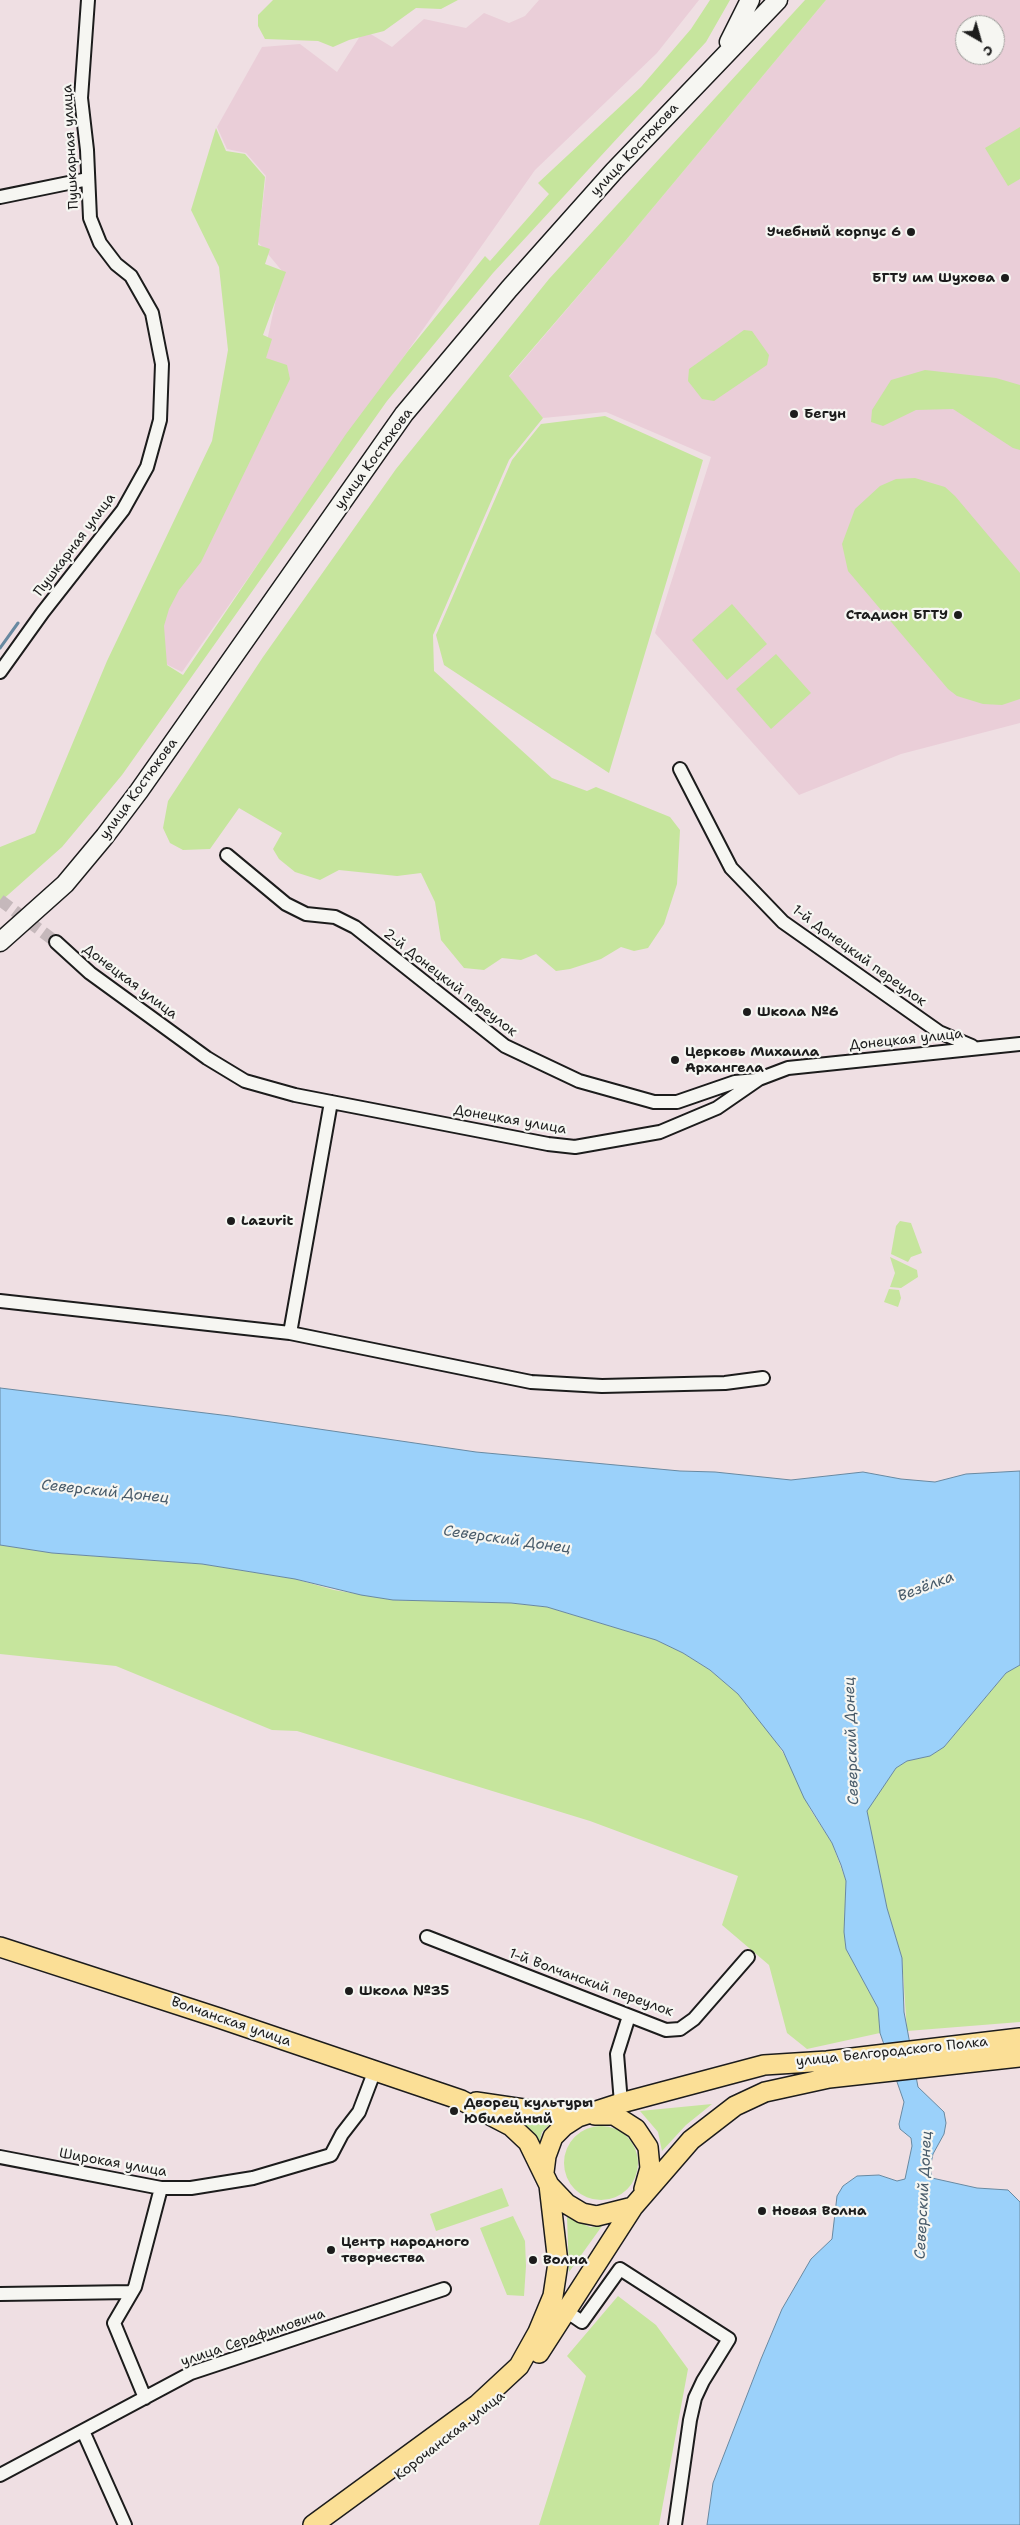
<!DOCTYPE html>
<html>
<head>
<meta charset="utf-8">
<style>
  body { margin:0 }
  #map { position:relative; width:1020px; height:2525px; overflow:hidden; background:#efdfe3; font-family:"Shantell Sans",sans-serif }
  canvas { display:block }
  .north { position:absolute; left:955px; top:15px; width:50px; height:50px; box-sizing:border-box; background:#f6f6f2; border:1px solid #9f9f9c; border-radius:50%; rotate:142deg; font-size:14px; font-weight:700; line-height:20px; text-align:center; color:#1c1c1c }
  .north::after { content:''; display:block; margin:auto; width:18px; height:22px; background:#1c1c1c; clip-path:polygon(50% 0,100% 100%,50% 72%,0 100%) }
</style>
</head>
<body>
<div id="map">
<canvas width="1020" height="2525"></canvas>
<div class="north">С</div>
</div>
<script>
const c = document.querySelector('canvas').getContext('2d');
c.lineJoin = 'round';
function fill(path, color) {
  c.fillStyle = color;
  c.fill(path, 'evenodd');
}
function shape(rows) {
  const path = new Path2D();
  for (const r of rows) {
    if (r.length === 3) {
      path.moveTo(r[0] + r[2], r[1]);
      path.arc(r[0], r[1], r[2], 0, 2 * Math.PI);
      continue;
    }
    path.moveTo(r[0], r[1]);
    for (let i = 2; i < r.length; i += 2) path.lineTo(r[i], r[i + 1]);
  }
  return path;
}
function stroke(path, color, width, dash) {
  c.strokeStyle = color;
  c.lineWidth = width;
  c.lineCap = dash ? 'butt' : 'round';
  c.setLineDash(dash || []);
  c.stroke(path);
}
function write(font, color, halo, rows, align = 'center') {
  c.font = font + ' "Shantell Sans",sans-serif';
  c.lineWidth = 4.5;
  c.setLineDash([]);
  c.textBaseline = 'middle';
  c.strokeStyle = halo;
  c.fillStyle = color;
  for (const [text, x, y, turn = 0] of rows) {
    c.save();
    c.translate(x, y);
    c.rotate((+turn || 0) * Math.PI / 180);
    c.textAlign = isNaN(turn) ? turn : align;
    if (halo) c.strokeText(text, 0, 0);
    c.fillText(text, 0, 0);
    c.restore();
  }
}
fill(shape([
  [539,0,699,0,657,53,535,170,182,672,162,662,155,631,264,355,282,271,258,242,266,176,246,153,227,149,217,127,262,47,300,44,337,72,364,30,392,47,424,19,466,28,484,13,509,23,525,16],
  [826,0,1020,0,1020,723,901,754,799,795,655,633,711,457,606,412,543,418,509,377,626,240],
  [965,25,995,25,995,55,965,55]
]), '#eaced8');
fill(shape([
  [273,0,458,0,441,9,416,8,384,31,349,40,333,47,318,41,265,39,258,26,258,15],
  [710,0,730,0,706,42,493,273,387,401,122,775,62,847,0,902,0,847,35,833,107,661,212,441,228,350,219,267,191,210,216,128,226,151,245,154,265,177,258,245,270,249,265,264,286,272,263,335,272,339,266,358,287,365,290,379,201,562,179,590,169,609,164,626,167,665,183,675,346,434,408,351,485,256,490,261,549,194,538,183,641,87,691,29],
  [805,0,826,0,626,240,509,376,543,418,509,460,433,635,434,671,552,778,587,791,596,787,670,817,680,830,677,884,664,924,648,948,634,951,621,947,601,959,570,969,556,971,536,954,521,960,502,958,484,970,464,968,441,940,435,902,421,873,397,876,339,870,320,880,295,872,279,859,273,849,282,833,239,808,210,849,183,850,170,843,163,828,168,801,263,657,396,469,549,279],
  [1020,127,1020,179,1008,186,985,148],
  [744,330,752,331,769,355,767,365,714,401,702,399,688,381,689,369],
  [925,370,996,378,1020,385,1020,450,1013,448,953,409,916,410,883,426,871,422,872,410,891,380],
  [605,416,703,460,609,773,444,665,436,635,512,460,541,424],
  [915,478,945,487,955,496,1020,573,1020,699,1002,705,983,704,957,696,948,689,848,571,842,544,855,509,880,486,896,479],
  [732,604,767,644,727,680,692,640],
  [776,654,811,693,771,729,736,689],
  [900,1221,911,1223,922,1253,911,1257,908,1262,891,1254,896,1226],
  [890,1257,917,1270,918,1277,901,1288,890,1287,895,1273],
  [889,1289,899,1290,901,1298,898,1307,884,1302],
  [0,1545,52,1553,202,1564,295,1579,334,1590,393,1600,511,1603,547,1607,656,1640,683,1653,710,1670,738,1694,771,1734,790,1764,810,1809,832,1843,846,1881,844,1932,846,1949,878,2008,880,2033,807,2049,787,2033,769,1965,722,1925,738,1876,590,1821,297,1731,272,1730,116,1666,0,1654],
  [1020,1665,1020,2022,907,2031,902,1958,887,1908,866,1811,896,1768,907,1761,930,1756,944,1747,1006,1673],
  [712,2104,686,2125,662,2151,658,2132,640,2111],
  [513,2116,554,2120,542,2132,539,2144],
  [601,2163,37],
  [502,2188,509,2206,436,2231,430,2214],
  [513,2216,525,2241,526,2266,524,2296,507,2295,480,2228],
  [567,2217,590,2227,602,2226,569,2272],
  [618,2296,656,2325,688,2369,659,2525,539,2525,586,2376,567,2356]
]), '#c6e59d');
const water = shape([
  [0,1388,230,1416,476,1452,680,1471,715,1472,791,1480,863,1472,901,1479,935,1482,966,1474,1020,1471,1020,1665,1006,1673,944,1747,930,1756,907,1761,896,1768,867,1811,887,1908,902,1958,904,2012,918,2087,944,2112,946,2123,944,2134,933,2154,930,2168,932,2178,977,2188,1008,2190,1020,2202,1020,2525,707,2525,713,2483,761,2359,782,2309,811,2259,832,2239,837,2196,843,2186,857,2176,879,2175,897,2181,905,2179,912,2146,911,2138,900,2129,899,2124,904,2102,880,2033,878,2008,846,1949,844,1932,846,1881,841,1865,832,1843,804,1798,783,1751,738,1694,710,1670,683,1653,656,1640,547,1607,511,1603,393,1600,361,1595,295,1579,202,1564,52,1553,0,1545,0,1388]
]);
fill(water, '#9bd1fa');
stroke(water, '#6889a1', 1);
stroke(shape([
  [0,648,18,623]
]), '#6889a1', 3);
stroke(shape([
  [0,900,56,942]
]), '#c5b8bb', 12, [12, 6]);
const minor = shape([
  [0,197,88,179],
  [0,672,43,612,123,510,147,467,160,420,162,364,152,313,131,276,116,264,100,243,90,218,87,150,81,98,88,0],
  [680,769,731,868,783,922,939,1032,972,1046],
  [227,855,286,904,306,914,335,917,355,927,505,1046,579,1081,654,1102,677,1102,735,1082,756,1080],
  [56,942,90,973,207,1058,245,1081,295,1095,548,1144,575,1147,660,1132,717,1108,759,1079,788,1068,1020,1044],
  [0,1301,290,1333,331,1102],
  [290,1333,531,1382,602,1386,725,1383,763,1378],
  [427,1937,666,2030,680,2029,694,2019,748,1957],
  [621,2103,617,2054,629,2016],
  [0,2157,161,2188,191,2188,253,2178,331,2155,342,2134,359,2112,375,2070],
  [0,2294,132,2292],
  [566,2311,582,2322,620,2269,729,2339,703,2381,695,2398,690,2420,675,2525],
  [145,2398,114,2323,135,2287,161,2188],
  [83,2431,125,2525],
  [0,2475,191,2373,444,2289]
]);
const secondary = shape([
  [729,42,750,0],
  [0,942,65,884,105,836,139,791,404,414,509,289,614,171,778,0]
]);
const primary = shape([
  [0,1947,219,2018,461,2100,511,2126,528,2142,549,2185,558,2263,553,2296,538,2332,519,2366,477,2405,313,2525],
  [476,2102,578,2117],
  [595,2115,614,2115,636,2129,648,2147,650,2168,644,2189],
  [544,2172,546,2156,553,2137,564,2126,578,2117,621,2103,764,2065,827,2061,1020,2038],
  [549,2185,567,2204,582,2213,597,2216,633,2207],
  [539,2353,633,2207,691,2140,735,2106,765,2092,829,2078,1020,2057]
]);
stroke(minor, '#1c1c1c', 16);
stroke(secondary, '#1c1c1c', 21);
stroke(primary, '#1c1c1c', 22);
stroke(minor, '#f6f6f2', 12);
stroke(secondary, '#f6f6f2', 18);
stroke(primary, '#fbdf96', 19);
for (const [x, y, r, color] of [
  [911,232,5,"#1c1c1c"],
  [1005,278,5,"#1c1c1c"],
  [794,414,5,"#1c1c1c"],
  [958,615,5,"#1c1c1c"],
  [747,1012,5,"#1c1c1c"],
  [675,1060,5,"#1c1c1c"],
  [231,1221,5,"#1c1c1c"],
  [349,1991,5,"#1c1c1c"],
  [454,2111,5,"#1c1c1c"],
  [762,2211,5,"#1c1c1c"],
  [331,2250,5,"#1c1c1c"],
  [533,2260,5,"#1c1c1c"]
]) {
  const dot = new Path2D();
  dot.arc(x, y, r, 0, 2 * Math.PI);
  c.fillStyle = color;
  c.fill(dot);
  stroke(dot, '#f6f6f2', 2);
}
write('14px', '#1c1c1c', '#f6f6f2', [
  ["Пушкарная улица",71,147,-93],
  ["улица Костюкова",635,150,-47],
  ["улица Костюкова",374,459,-54],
  ["Пушкарная улица",75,545,-53],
  ["улица Костюкова",139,789,-54],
  ["1-й Донецкий переулок",859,956,36],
  ["Донецкая улица",130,982,37],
  ["2-й Донецкий переулок",450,983,38],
  ["Донецкая улица",906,1040,-6],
  ["Донецкая улица",510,1120,10],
  ["1-й Волчанский переулок",591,1983,20],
  ["Волчанская улица",231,2022,19],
  ["улица Белгородского Полка",892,2052,-6],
  ["Широкая улица",113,2163,10],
  ["улица Серафимовича",253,2338,-19],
  ["Корочанская улица",450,2436,-38]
]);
write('bold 14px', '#1c1c1c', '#f6f6f2', [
  ["Учебный корпус 6",901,232,"right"],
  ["БГТУ им Шухова",995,278,"right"],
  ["Бегун",804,414],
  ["Стадион БГТУ",948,615,"right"],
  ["Школа №6",757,1012],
  ["Церковь Михаила",685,1052],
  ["Архангела",685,1068],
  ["Lazurit",241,1221],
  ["Школа №35",359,1991],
  ["Дворец культуры",464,2103],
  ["Юбилейный",464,2119],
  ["Новая Волна",772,2211],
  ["Центр народного",341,2242],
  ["творчества",341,2258],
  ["Волна",543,2260]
], 'left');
write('italic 15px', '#485b6a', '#f6f6f2', [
  ["Северский Донец",105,1492,6],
  ["Северский Донец",507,1540,8],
  ["Везёлка",926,1587,-21],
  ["Северский Донец",852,1741,-92],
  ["Северский Донец",924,2195,-87]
]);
</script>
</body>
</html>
